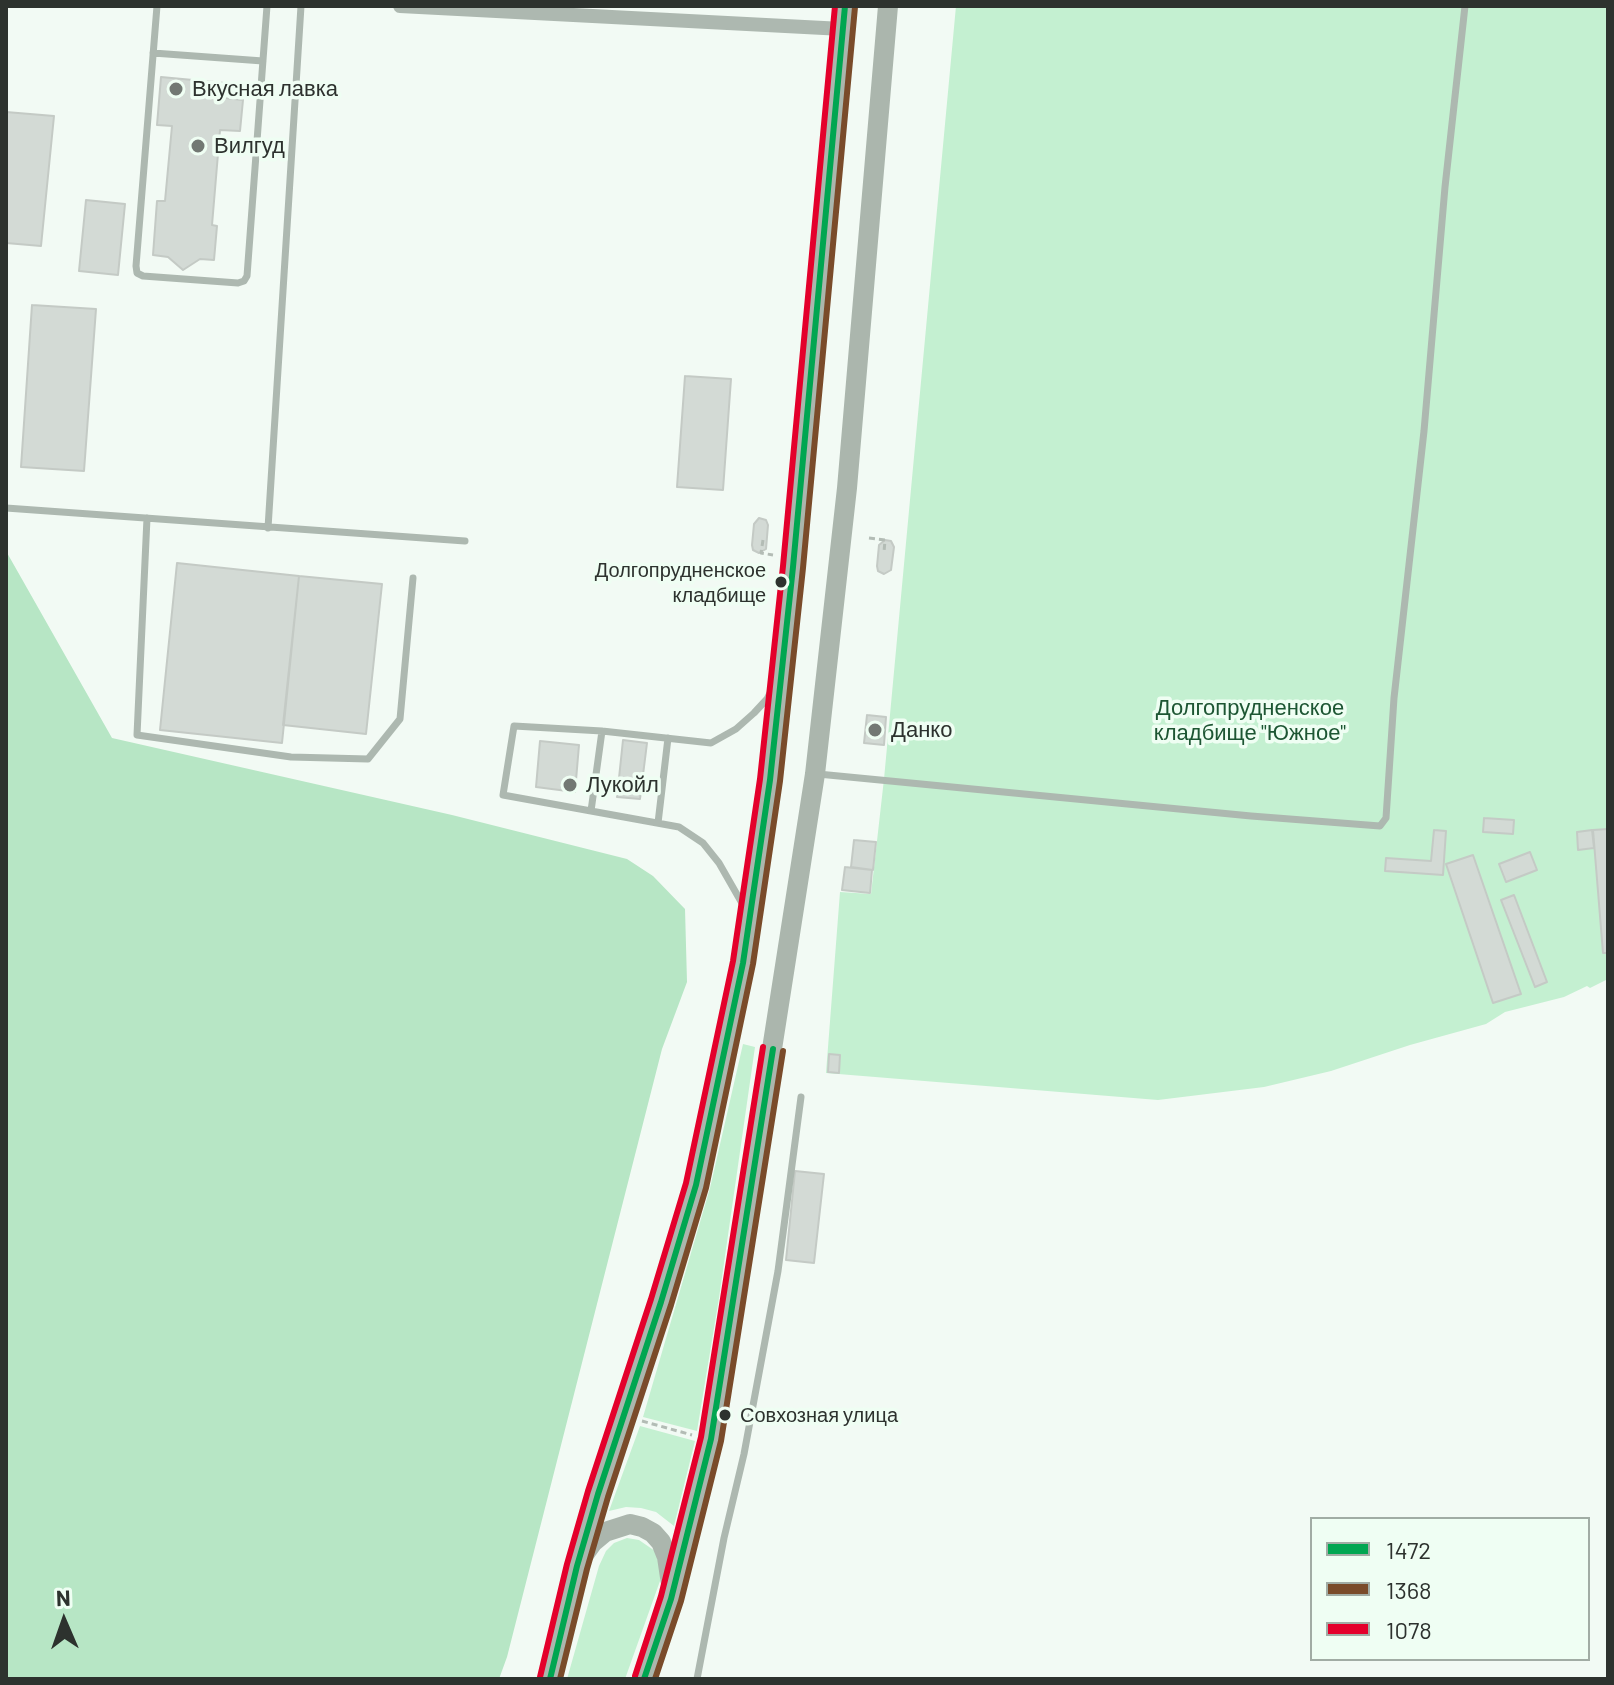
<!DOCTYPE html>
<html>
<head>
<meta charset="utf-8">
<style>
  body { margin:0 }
  #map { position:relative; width:1614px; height:1685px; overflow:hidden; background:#f2faf4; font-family:Barlow,sans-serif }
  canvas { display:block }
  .frame { position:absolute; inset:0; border:8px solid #2d322e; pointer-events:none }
  .legend { position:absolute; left:1310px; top:1517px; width:280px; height:144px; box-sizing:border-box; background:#effef3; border:2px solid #a1aca4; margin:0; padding:10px 14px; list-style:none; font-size:24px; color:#2d322e }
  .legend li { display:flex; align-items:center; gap:16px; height:40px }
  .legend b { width:40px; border:2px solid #a1aca4 }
  .north { position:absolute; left:24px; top:1581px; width:80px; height:80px; -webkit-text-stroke:6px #effef3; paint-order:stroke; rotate:358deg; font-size:22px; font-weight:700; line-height:32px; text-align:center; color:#2d322e }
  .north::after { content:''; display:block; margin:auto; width:28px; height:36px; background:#2d322e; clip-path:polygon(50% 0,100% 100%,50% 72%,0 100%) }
</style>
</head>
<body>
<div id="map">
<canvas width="1614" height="1685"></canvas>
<div class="frame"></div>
<ul class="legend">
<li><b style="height:10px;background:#00a651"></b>1472</li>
<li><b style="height:10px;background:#7a4b2a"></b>1368</li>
<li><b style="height:10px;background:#e4002b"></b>1078</li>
</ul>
<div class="north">N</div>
</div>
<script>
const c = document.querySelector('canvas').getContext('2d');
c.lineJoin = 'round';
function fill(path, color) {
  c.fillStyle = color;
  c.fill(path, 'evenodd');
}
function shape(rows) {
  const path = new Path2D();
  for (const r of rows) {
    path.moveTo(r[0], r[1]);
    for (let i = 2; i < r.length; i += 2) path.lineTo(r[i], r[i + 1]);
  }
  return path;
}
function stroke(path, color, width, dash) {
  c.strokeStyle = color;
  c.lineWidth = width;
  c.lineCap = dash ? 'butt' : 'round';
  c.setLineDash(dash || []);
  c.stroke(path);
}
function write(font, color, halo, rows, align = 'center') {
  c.font = font + ' Barlow,sans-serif';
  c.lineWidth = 7;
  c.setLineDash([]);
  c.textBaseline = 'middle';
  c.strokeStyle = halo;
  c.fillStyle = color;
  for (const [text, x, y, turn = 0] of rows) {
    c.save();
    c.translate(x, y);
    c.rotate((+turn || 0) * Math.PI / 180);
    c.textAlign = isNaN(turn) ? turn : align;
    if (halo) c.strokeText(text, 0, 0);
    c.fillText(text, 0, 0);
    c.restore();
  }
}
fill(shape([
  [956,6,1608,6,1608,979,1590,988,1587,986,1564,997,1505,1012,1486,1024,1410,1045,1331,1071,1264,1087,1158,1100,826,1073,840,892,871,894,884,779],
  [743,1044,755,1047,719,1298,697,1431,643,1417,710,1188],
  [640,1426,695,1441,674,1526,656,1512,641,1508,626,1507,609,1511],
  [627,1538,639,1540,655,1551,661,1570,660,1581,625,1679,567,1679,599,1566,606,1551,614,1543]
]), '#c4f0d1');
fill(shape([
  [6,551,112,738,452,815,627,859,653,876,685,909,687,982,662,1049,507,1657,499,1679,6,1679]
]), '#b7e6c5');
const building = shape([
  [161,77,225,83,224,98,243,100,240,131,220,130,212,225,217,226,214,260,200,259,183,270,168,257,153,255,157,201,165,201,172,126,157,125,161,77],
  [6,112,54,116,41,246,6,243,6,112],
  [86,200,125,204,118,275,79,271,86,200],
  [32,305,96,309,84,471,21,467,32,305],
  [685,376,731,379,723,490,677,487,685,376],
  [759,518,766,520,768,525,766,549,759,553,753,550,752,545,754,524,759,518],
  [885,540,891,541,894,547,891,570,884,574,878,571,877,566,879,545,885,540],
  [177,563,299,576,282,743,160,730,177,563],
  [299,576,382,584,366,734,283,725,299,576],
  [867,715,886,717,884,745,864,743,867,715],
  [623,740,647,743,640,799,617,797,623,740],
  [540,741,579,745,575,792,536,787,540,741],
  [1484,818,1514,820,1513,834,1483,832,1484,818],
  [1608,829,1608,953,1603,953,1593,830,1608,829],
  [1434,830,1446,831,1443,875,1385,871,1386,858,1431,861,1434,830],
  [1592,830,1594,848,1578,850,1577,832,1592,830],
  [854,840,876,842,873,870,851,867,854,840],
  [1530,852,1537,870,1506,882,1499,864,1530,852],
  [1473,855,1521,994,1493,1003,1446,864,1473,855],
  [845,867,872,870,870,893,842,890,845,867],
  [1514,895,1547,982,1535,987,1501,900,1514,895],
  [829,1054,840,1055,839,1073,828,1072,829,1054],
  [795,1171,824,1174,814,1263,786,1260,795,1171]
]);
fill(building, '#d3dad5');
stroke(building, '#c4cac5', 2);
stroke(shape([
  [869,538,885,540,884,552],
  [763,540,761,553,773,555],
  [642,1421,692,1435]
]), '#b3bcb5', 3, [6, 4]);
stroke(shape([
  [157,6,136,266,137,273,143,276,238,283,244,281,247,276,267,6],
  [153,53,263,61],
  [6,508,465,541],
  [147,518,137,735,291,757,368,759,400,719,413,578],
  [268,528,301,6],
  [818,774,1251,816,1380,826,1386,818,1394,698,1424,431,1445,187,1465,6],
  [591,811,602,731],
  [658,823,668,738],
  [747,912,719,863,703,843,679,827,503,795,514,726,602,731,711,743,736,729,754,713,767,699,772,689],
  [697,1679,724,1538,744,1454,778,1271,801,1097]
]), '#adb8b0', 7);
stroke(shape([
  [400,6,843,29]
]), '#adb8b0', 14);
stroke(shape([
  [583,1556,593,1542,605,1532,630,1524,642,1527,653,1533,661,1542,667,1557,671,1584],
  [550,1679,577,1566,598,1494,661,1302,696,1185,743,963,770,780,793,567,845,6],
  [644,1679,671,1599,711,1439,815,774,847,488,888,6]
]), '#abb6ad', 20);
stroke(shape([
  [550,1679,577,1566,598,1494,661,1302,696,1185,743,963,770,780,793,567,845,6],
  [644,1679,671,1599,711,1439,773,1049]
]), '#00a651', 6);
stroke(shape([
  [560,1679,587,1569,608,1497,671,1305,706,1188,753,964,780,781,803,568,855,7],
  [655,1679,681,1601,721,1441,783,1051]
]), '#7a4b2a', 6);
stroke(shape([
  [635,1676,661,1596,701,1437,763,1047],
  [540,1677,567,1564,588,1491,651,1299,686,1183,733,961,760,779,783,566,835,6]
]), '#e4002b', 6);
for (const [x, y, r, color] of [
  [176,89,8,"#727873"],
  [198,146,8,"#727873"],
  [781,582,7,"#2d322e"],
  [875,730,8,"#727873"],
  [570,785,8,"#727873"],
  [725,1415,7,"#2d322e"]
]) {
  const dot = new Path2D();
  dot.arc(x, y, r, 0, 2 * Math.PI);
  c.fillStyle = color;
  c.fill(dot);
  stroke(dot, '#effef3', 3);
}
write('20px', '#2d322e', '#effef3', [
  ["Долгопрудненское",766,570],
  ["кладбище",766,595],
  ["Совхозная улица",740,1415,"left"]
], 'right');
write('22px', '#2d322e', '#effef3', [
  ["Вкусная лавка",192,89],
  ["Вилгуд",214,146],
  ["Данко",891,730],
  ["Лукойл",586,785]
], 'left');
write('22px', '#1d5633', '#effef3', [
  ["Долгопрудненское",1250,708],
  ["кладбище \"Южное\"",1250,733]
]);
</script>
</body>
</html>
